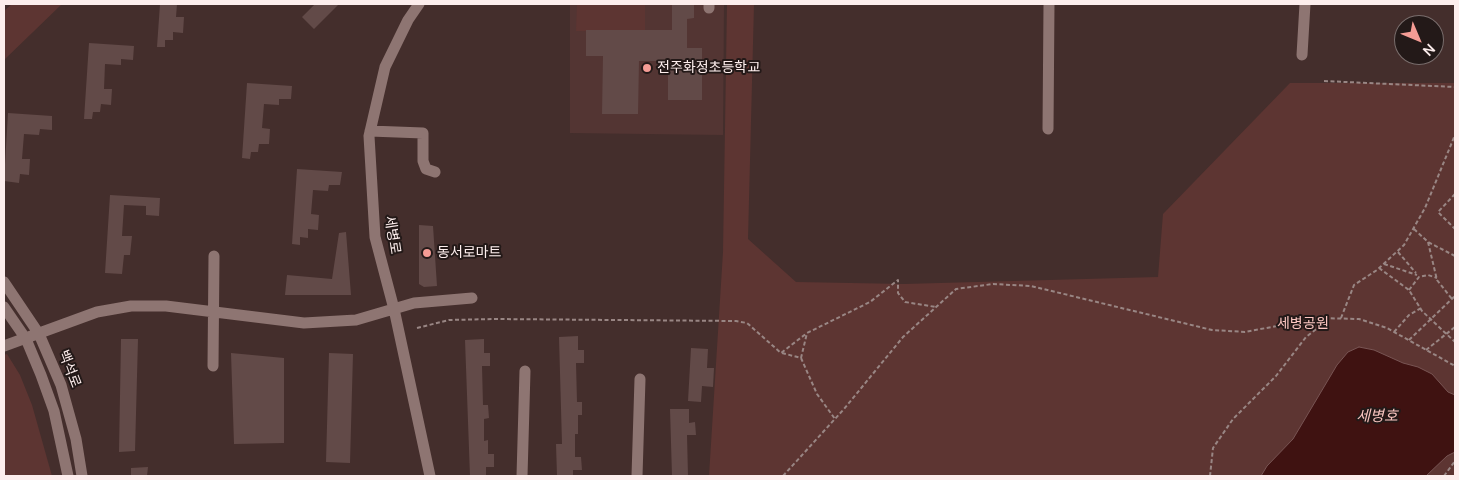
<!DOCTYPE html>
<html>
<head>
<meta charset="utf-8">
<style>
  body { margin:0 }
  #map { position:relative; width:1459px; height:480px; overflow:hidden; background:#442e2c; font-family:Manrope,sans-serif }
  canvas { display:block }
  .frame { position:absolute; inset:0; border:5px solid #fdeeed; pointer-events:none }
  .north { position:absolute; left:1394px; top:15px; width:50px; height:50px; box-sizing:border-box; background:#231918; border:1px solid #7a6e6d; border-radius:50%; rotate:135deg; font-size:14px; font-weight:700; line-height:20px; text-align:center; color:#fdeeed }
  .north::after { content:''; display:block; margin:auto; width:18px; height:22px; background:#f59c95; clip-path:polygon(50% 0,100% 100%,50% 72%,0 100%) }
</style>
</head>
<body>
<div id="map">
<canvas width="1459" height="480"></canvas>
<div class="frame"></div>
<div class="north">N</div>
</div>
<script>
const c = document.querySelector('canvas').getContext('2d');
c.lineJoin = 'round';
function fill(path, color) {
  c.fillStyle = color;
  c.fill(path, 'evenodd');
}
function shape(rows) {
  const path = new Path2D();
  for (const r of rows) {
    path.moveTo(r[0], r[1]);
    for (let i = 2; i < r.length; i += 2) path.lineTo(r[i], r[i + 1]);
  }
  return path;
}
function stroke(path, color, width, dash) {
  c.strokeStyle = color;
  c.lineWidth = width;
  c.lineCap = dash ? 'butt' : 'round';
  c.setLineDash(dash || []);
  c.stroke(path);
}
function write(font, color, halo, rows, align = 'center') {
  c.font = font + ' Manrope,"Noto Sans KR",sans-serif';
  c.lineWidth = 4;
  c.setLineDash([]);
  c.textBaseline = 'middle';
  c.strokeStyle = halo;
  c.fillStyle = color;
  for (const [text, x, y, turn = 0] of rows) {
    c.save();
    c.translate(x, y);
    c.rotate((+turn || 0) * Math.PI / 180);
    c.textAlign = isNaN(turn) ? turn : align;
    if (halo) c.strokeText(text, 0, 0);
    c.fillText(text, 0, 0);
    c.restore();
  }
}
fill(shape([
  [570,4,724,4,723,135,570,133]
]), '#533533');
fill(shape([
  [12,4,62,4,4,60,4,11],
  [577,4,645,4,645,32,576,31],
  [727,4,754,4,748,239,796,282,904,284,1158,277,1163,214,1290,83,1455,83,1455,476,709,476,723,252],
  [7,354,20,375,32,405,52,476,4,476,4,355]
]), '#5d3532');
const water = shape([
  [1359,347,1374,350,1403,363,1418,367,1432,374,1448,392,1455,395,1455,452,1447,456,1426,476,1261,476,1267,466,1293,439,1337,365,1348,352,1359,347]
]);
fill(water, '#3f1211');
stroke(water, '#785453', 1);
fill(shape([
  [160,4,177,4,176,17,184,17,183,33,173,32,173,40,165,40,165,47,157,47],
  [315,4,339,4,314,29,302,17],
  [672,4,694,4,694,18,687,19,687,48,702,48,702,100,668,100,668,61,639,61,638,114,602,114,603,56,586,56,586,30,672,30],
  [89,43,134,46,133,60,121,59,121,65,105,64,104,89,112,89,111,105,101,104,100,112,93,112,92,119,84,119],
  [247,83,292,86,291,99,279,99,279,105,264,104,262,128,270,129,269,144,259,144,258,152,251,152,250,159,242,158],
  [8,113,52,116,52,130,40,129,39,135,24,134,22,159,30,159,29,175,20,174,19,183,4,181],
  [297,169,342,172,340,185,329,185,328,191,313,190,311,214,319,215,318,230,308,229,308,238,300,237,300,245,292,244],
  [110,195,160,198,159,216,146,215,146,206,124,205,122,236,132,236,130,255,124,255,122,274,105,273],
  [419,225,433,226,437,286,424,287,419,284],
  [346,232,351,295,285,295,287,275,332,279,339,233],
  [578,336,578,350,584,350,584,363,576,363,577,402,582,402,582,415,578,415,578,434,575,434,575,457,581,457,582,470,573,470,573,476,557,476,556,444,562,444,559,337],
  [121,339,138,339,135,451,119,452],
  [484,339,484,353,490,353,490,366,482,366,483,405,488,405,489,418,484,419,484,441,488,440,488,454,494,454,494,467,486,467,486,476,470,476,465,340],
  [691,348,708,349,707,368,714,368,713,387,702,386,701,402,688,401],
  [231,353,284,358,284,443,234,444],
  [329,353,353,354,350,463,326,462],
  [670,409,689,409,689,423,695,422,696,435,687,435,688,476,672,476],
  [148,467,147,476,131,476,131,468]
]), '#624a48');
stroke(shape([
  [1324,81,1455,87],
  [1455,194,1438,212,1455,229],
  [1414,229,1428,242,1455,256],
  [1428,242,1437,280,1452,299],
  [1398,252,1416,273],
  [1384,264,1417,275],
  [1379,268,1409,290,1422,311,1455,342],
  [1409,290,1419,277,1428,275,1437,278],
  [1341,318,1354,285,1377,270,1404,245,1425,208,1455,135],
  [417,328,449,320,495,319,736,321,747,323,781,353,807,333,870,302,898,280,898,293,905,302,936,307],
  [1394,332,1409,315,1421,308],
  [1409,340,1455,296],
  [1426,350,1455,327],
  [782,353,801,358,807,333],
  [801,358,817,394,835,419],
  [783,476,844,409,903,337,956,289,993,284,1031,286,1212,330,1245,332,1319,318,1359,319,1387,328,1455,366],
  [1210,476,1213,448,1233,419,1276,376,1306,337,1319,327,1319,318],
  [1444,476,1455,461]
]), '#998684', 2, [4, 2.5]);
stroke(shape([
  [419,4,408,20,385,67,369,136,375,237,394,309,430,476],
  [709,8,709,4],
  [1302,55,1305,4],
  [1048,129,1049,4],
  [370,131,423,133,423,161,426,169,435,172],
  [4,282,39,334,61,385,76,439,82,476],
  [4,307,26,339,41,375,54,411,68,476],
  [4,346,97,312,131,306,166,306,304,323,356,320,414,303,472,298],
  [213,366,214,256],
  [522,476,525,371],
  [637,476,640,379]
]), '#8e7572', 11);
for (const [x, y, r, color] of [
  [647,68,5,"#f59c95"],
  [427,253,5,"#f59c95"]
]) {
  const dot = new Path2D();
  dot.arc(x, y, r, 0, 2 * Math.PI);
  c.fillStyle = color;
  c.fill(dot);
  stroke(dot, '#231918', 2);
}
write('14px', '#fdeeed', '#231918', [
  ["전주화정초등학교",657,68],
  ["동서로마트",437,253]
], 'left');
write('14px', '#fdeeed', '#231918', [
  ["세병로",392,235,81],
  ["백석로",69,369,69]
]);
write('14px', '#fbc6c1', '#231918', [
  ["세병공원",1303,324]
]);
write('italic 15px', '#f8c4bf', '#231918', [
  ["세병호",1377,417]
]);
</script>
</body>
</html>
